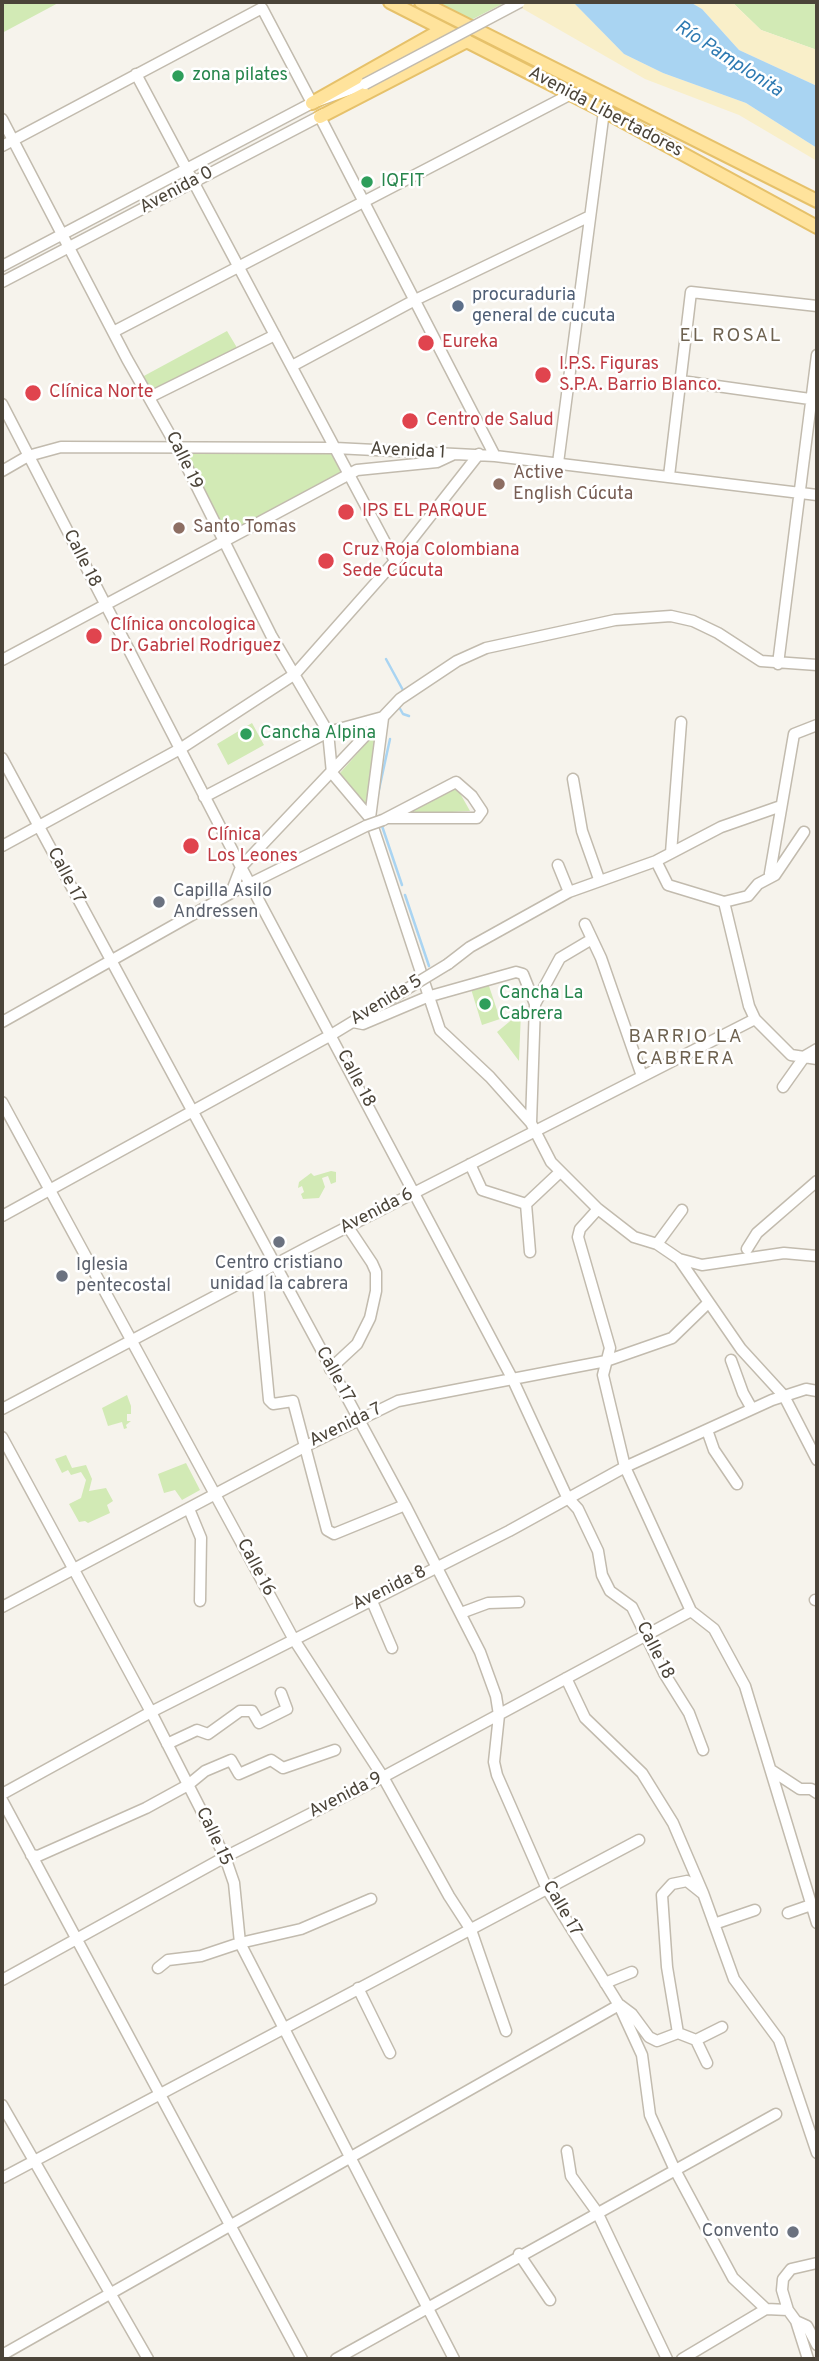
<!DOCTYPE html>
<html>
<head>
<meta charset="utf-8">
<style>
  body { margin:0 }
  #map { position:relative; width:819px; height:2361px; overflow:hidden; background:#f6f3ec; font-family:Overpass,sans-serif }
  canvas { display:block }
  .frame { position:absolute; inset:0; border:4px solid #4b4439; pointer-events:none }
</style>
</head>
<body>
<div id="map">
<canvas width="819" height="2361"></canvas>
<div class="frame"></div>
</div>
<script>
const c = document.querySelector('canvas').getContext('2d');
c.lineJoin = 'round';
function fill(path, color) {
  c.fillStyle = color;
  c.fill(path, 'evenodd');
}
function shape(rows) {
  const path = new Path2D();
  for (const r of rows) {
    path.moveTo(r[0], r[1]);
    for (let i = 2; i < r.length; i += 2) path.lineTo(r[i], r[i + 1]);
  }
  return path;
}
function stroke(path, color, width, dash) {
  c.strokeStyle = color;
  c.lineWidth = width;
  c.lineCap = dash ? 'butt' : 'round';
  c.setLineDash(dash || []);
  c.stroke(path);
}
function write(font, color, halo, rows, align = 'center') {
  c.font = font + ' Overpass,sans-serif';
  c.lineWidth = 5;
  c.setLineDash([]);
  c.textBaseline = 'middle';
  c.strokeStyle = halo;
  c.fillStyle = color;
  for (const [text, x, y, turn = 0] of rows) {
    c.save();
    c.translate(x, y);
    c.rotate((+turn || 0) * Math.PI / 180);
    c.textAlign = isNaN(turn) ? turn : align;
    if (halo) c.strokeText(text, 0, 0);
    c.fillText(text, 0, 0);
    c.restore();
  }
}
fill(shape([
  [2,2,60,2,2,33],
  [428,2,506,2,469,21],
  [732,2,817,2,817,50,761,30],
  [227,331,239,351,152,395,142,377],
  [185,452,334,452,345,475,225,533],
  [252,723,264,745,228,765,217,744],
  [379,729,368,813,340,773],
  [452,779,470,811,397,815],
  [488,983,500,1019,482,1025,471,989],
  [521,1012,519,1061,497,1032],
  [331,1171,336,1172,336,1182,331,1184,328,1176,322,1178,325,1187,319,1198,303,1199,301,1194,304,1192,302,1186,298,1188,299,1182,311,1173,314,1176],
  [127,1395,131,1406,131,1414,127,1414,127,1421,131,1421,126,1425,127,1428,124,1429,122,1422,108,1426,102,1408],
  [66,1455,72,1468,86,1465,92,1479,89,1491,106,1488,113,1501,107,1505,110,1513,88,1523,85,1521,79,1522,69,1504,81,1498,86,1480,81,1472,71,1475,68,1470,62,1473,55,1459],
  [186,1463,200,1490,182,1500,175,1490,164,1493,158,1474]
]), '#d2eab5');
fill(shape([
  [526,2,573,2,624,54,663,73,746,103,817,148,817,161,739,115,645,79,518,6],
  [690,2,732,2,761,30,817,50,817,86,739,50,702,9]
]), '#f9efc9');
fill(shape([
  [573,2,690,2,702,9,739,50,817,86,817,148,746,103,663,73,624,54]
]), '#a9d4f2');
stroke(shape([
  [386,659,404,692],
  [399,707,403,714,409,716],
  [378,794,390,739],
  [381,823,402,885],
  [405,895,429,966]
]), '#a9d4f2', 2.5);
const minor = shape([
  [136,74,395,561],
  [320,117,495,456],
  [2,119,127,359,178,449,271,635,328,732,332,773,370,818,440,1030,490,1077,531,1123,551,1162,598,1209,634,1237,657,1244,679,1259,741,1349,784,1396,817,1460],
  [2,146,262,8,312,103],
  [2,266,312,103,365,84],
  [2,282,324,114],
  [113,332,571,94],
  [292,366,413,301,590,216],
  [681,381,817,400],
  [150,397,275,335],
  [2,404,241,867,512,1378,567,1497,578,1509,598,1551,602,1575,610,1591,632,1607,664,1673,689,1713,703,1750],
  [558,463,604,111],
  [2,471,28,456,61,447,335,448,495,456,817,495],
  [669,476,691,292,817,306],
  [2,660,357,470,437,462,452,455],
  [778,664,817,355],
  [2,758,405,1505,480,1652,496,1696,499,1715,494,1762,497,1775,547,1889,619,2005,642,2055,650,2115,674,2168,733,2278,766,2309,788,2310],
  [573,779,582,831,599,879],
  [204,797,328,732,383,717],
  [370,818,383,718],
  [383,820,456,782,472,796,482,811,477,818,389,818],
  [2,846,180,749,295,674,395,561,479,454],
  [671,853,681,722],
  [656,861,668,885,724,902,749,1006,755,1019,791,1055,817,1059],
  [558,865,569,892],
  [775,875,770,873,794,734,817,725],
  [231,893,241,867,400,699,457,661,486,648,615,620,671,616,693,621,718,633,761,661,817,665],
  [724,902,748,896,758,884,775,875,804,832],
  [585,924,601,958,642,1076],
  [448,964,470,947,569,892,656,861,721,827,781,806],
  [535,1004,560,958,592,939],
  [2,1022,231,893,366,826],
  [353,1022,363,1024,427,997,516,972,523,974,535,1004,531,1123],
  [783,1087,805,1056,817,1049],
  [2,1102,293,1638,383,1777,449,1896,471,1930,506,2031],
  [470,1164,482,1190,526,1204],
  [526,1204,530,1252],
  [526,1204,560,1172],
  [598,1209,580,1229,578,1237,610,1348,603,1375,625,1467,691,1611,714,1629,745,1686,817,1923],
  [2,1216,331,1035,387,1001],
  [657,1244,682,1210],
  [747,1249,757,1233,817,1181],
  [679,1259,702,1265,784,1253,817,1256],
  [257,1274,269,1400,273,1404,293,1401,327,1530,334,1534,405,1505],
  [731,1360,743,1393,752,1409],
  [330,1369,357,1344,370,1318,376,1291,376,1272,372,1263,348,1227],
  [2,1409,310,1246,755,1019],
  [707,1430,714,1450,737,1484],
  [2,1437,151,1712,225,1857,234,1883,240,1943,454,2359],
  [189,1509,201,1538,200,1601],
  [371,1599,392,1648],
  [815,1600,817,1600],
  [2,1607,306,1446,398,1401,606,1361,672,1338,707,1304],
  [461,1613,488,1603,519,1602],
  [566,1678,585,1718,642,1773,673,1823,703,1893,734,1979,779,2040,817,2153],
  [167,1744,197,1730,208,1734,240,1711,252,1711,259,1723,287,1709,281,1693],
  [771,1770,800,1789,811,1789,817,1793],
  [2,1794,151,1712,509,1531,625,1467,772,1400,806,1389,817,1391],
  [2,1800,302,2359],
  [31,1855,38,1856,146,1808,188,1785,205,1771,231,1760,239,1774,271,1760,283,1768,335,1750],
  [788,1913,811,1905],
  [714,1924,755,1910],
  [158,1968,168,1960,201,1956,240,1943,301,1929,371,1899],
  [2,1980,225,1857,383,1777,691,1611],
  [605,1983,632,1972],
  [358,1988,390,2053],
  [620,2005,632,2014,649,2037,657,2041,678,2033],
  [678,2033,667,1967,662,1895,672,1884,687,1881,702,1893],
  [678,2033,696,2040,707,2063],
  [696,2040,722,2027],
  [2,2105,148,2359],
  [567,2151,571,2176,597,2212,667,2359],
  [2,2178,639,1840],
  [519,2254,550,2300],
  [796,2321,807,2326,817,2345],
  [2,2355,619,2005],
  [336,2359,776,2114],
  [682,2359,766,2309],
  [808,2359,796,2321,788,2310,782,2290,783,2279,791,2269,817,2263]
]);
const major = shape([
  [390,2,604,111,817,227],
  [421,2,817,201],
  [312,103,443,29],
  [320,117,467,41]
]);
stroke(minor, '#c2bbae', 13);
stroke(major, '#e6c16a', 16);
stroke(minor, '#fff', 10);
stroke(major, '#ffe39c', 12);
const minorBridge = shape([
  [365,84,520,2],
  [366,826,383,820],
  [387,1001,448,964]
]);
stroke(minorBridge, '#c2bbae', 13, []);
stroke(minorBridge, '#fff', 10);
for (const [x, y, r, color] of [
  [178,76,7,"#2e9e5b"],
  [367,182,7,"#2e9e5b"],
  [458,306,7,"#5c6f8a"],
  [426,343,9,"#e0444e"],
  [543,375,9,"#e0444e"],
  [33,393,9,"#e0444e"],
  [410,421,9,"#e0444e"],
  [499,484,7,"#8d6e63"],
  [346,512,9,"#e0444e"],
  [179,528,7,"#8d6e63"],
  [326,561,9,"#e0444e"],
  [94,636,9,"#e0444e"],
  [246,734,7,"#2e9e5b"],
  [191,846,9,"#e0444e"],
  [159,902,7,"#6b7280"],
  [485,1004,7,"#2e9e5b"],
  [279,1242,7,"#6b7280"],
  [62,1276,7,"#6b7280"],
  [793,2232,7,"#6b7280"]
]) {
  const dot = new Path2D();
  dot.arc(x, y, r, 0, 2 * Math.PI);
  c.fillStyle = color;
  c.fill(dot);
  stroke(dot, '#fff', 2.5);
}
write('18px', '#27864d', '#fff', [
  ["zona pilates",192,76],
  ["IQFIT",381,182],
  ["Cancha Alpina",260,734],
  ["Cancha La",499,994],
  ["Cabrera",499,1015]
], 'left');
write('18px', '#4b4439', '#fff', [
  ["Avenida Libertadores",605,113,28],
  ["Avenida 0",177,191,-28],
  ["Avenida 1",408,452,3],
  ["Calle 19",183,461,64],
  ["Calle 18",81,559,63],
  ["Calle 17",65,876,62],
  ["Avenida 5",387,1001,-31],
  ["Calle 18",355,1079,62],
  ["Avenida 6",377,1212,-27],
  ["Calle 17",334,1375,61],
  ["Avenida 7",346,1426,-26],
  ["Calle 16",255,1568,62],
  ["Avenida 8",390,1589,-26],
  ["Calle 18",654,1651,63],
  ["Avenida 9",346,1796,-27],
  ["Calle 15",213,1837,65],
  ["Calle 17",561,1909,60]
]);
write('18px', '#4e5e75', '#fff', [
  ["procuraduria",472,296],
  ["general de cucuta",472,317]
], 'left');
write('18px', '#be3a42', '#fff', [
  ["Eureka",442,343],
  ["I.P.S. Figuras",559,365],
  ["S.P.A. Barrio Blanco.",559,386],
  ["Clínica Norte",49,393],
  ["Centro de Salud",426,421],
  ["IPS EL PARQUE",362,512],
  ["Cruz Roja Colombiana",342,551],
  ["Sede Cúcuta",342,572],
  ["Clínica oncologica",110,626],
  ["Dr. Gabriel Rodriguez",110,647],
  ["Clínica",207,836],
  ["Los Leones",207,857]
], 'left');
write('18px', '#785e54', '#fff', [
  ["Active",513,474],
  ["English Cúcuta",513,495],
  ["Santo Tomas",193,528]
], 'left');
write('18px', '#5b616d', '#fff', [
  ["Capilla Asilo",173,892],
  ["Andressen",173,913],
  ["Centro cristiano",279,1264,"center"],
  ["unidad la cabrera",279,1285,"center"],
  ["Iglesia",76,1266],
  ["pentecostal",76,1287],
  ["Convento",779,2232,"right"]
], 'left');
write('italic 19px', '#2e7ab2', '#fff', [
  ["Río Pamplonita",728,60,33]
]);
c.letterSpacing = '2px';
write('19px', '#6e6250', '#fff', [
  ["EL ROSAL",731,337],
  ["BARRIO LA",686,1038],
  ["CABRERA",686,1060]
]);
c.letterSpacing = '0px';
</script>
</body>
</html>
